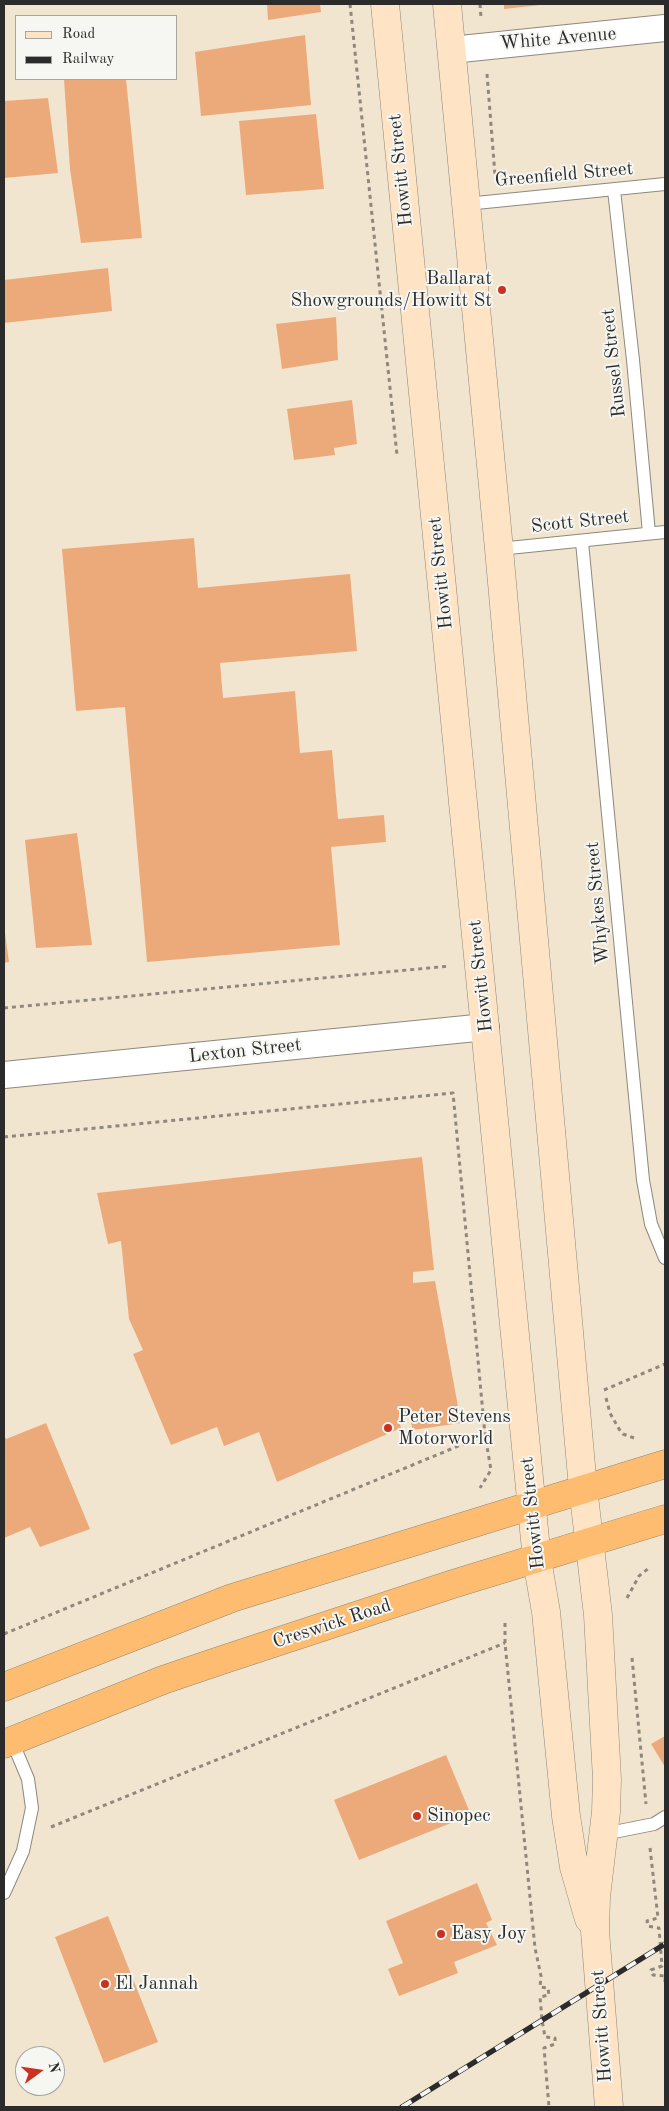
<!DOCTYPE html>
<html>
<head>
<meta charset="utf-8">
<style>
  body { margin:0 }
  #map { position:relative; width:669px; height:2111px; overflow:hidden; background:#f2e5cf; font-family:"Old Standard TT",serif }
  canvas { display:block }
  .frame { position:absolute; inset:0; border:5px solid #2b2b2b; pointer-events:none }
  .legend { position:absolute; left:15px; top:15px; width:162px; height:65px; box-sizing:border-box; background:#f6f6f2; border:1px solid #a5a5a2; margin:0; padding:6px 9px; list-style:none; font-size:15px; color:#2b2b2b }
  .legend li { display:flex; align-items:center; gap:10px; height:25px }
  .legend b { width:25px; border:1px solid #a5a5a2 }
  .north { position:absolute; left:15px; top:2046px; width:50px; height:50px; box-sizing:border-box; background:#f6f6f2; border:1px solid #a5a5a2; border-radius:50%; rotate:76deg; font-size:14px; font-weight:700; line-height:20px; text-align:center; color:#2b2b2b }
  .north::after { content:''; display:block; margin:auto; width:18px; height:22px; background:#c8321e; clip-path:polygon(50% 0,100% 100%,50% 72%,0 100%) }
</style>
</head>
<body>
<div id="map">
<canvas width="669" height="2111"></canvas>
<div class="frame"></div>
<ul class="legend">
<li><b style="height:6px;background:#fee4c5"></b>Road</li>
<li><b style="height:6px;background:#2b2b2b"></b>Railway</li>
</ul>
<div class="north">N</div>
</div>
<script>
const c = document.querySelector('canvas').getContext('2d');
c.lineJoin = 'round';
function fill(path, color) {
  c.fillStyle = color;
  c.fill(path, 'evenodd');
}
function shape(rows) {
  const path = new Path2D();
  for (const r of rows) {
    path.moveTo(r[0], r[1]);
    for (let i = 2; i < r.length; i += 2) path.lineTo(r[i], r[i + 1]);
  }
  return path;
}
function stroke(path, color, width, dash) {
  c.strokeStyle = color;
  c.lineWidth = width;
  c.lineCap = dash ? 'butt' : 'round';
  c.setLineDash(dash || []);
  c.stroke(path);
}
function write(font, color, halo, rows, align = 'center') {
  c.font = font + ' "Old Standard TT",serif';
  c.lineWidth = 4;
  c.setLineDash([]);
  c.textBaseline = 'middle';
  c.strokeStyle = halo;
  c.fillStyle = color;
  for (const [text, x, y, turn = 0] of rows) {
    c.save();
    c.translate(x, y);
    c.rotate((+turn || 0) * Math.PI / 180);
    c.textAlign = isNaN(turn) ? turn : align;
    if (halo) c.strokeText(text, 0, 0);
    c.fillText(text, 0, 0);
    c.restore();
  }
}
fill(shape([
  [267,4,320,4,321,12,268,20],
  [504,4,540,4,540,5,504,9],
  [305,35,311,105,201,116,195,52],
  [64,79,126,79,142,238,81,243,70,169],
  [48,98,58,173,4,178,4,101],
  [316,114,324,189,246,195,239,121],
  [108,268,112,311,4,323,4,280],
  [336,317,338,360,282,369,276,324],
  [352,400,357,444,334,448,335,455,294,460,287,409],
  [194,538,198,588,350,574,357,651,220,663,223,698,295,691,300,753,332,750,338,819,384,815,386,842,331,847,340,945,147,962,125,707,76,711,62,549],
  [77,833,92,945,36,948,25,840],
  [4,926,9,962,4,963],
  [422,1157,434,1270,413,1272,413,1283,435,1281,461,1423,413,1430,408,1413,398,1418,401,1428,277,1482,259,1432,224,1446,217,1427,171,1445,133,1354,143,1350,129,1319,121,1241,108,1244,97,1193],
  [46,1423,90,1529,40,1547,30,1527,4,1538,4,1435,6,1439],
  [665,1736,665,1767,651,1744],
  [446,1755,471,1815,359,1860,334,1800],
  [477,1883,492,1920,486,1923,497,1945,454,1962,458,1973,399,1996,388,1969,403,1963,386,1921],
  [108,1916,158,2042,104,2063,55,1937]
]), '#ecaa7a');
const service = shape([
  [614,190,633,360,649,533],
  [466,204,665,184],
  [582,542,643,1180,651,1224,665,1258],
  [499,549,665,532],
  [604,1834,654,1824,665,1817],
  [4,1893,23,1851,32,1808,28,1779,12,1741]
]);
const minor = shape([
  [451,50,665,28],
  [4,1075,486,1027]
]);
const secondary = shape([
  [385,4,537,1560,546,1612,566,1816,574,1867,589,1919],
  [447,4,499,549,583,1488,598,1615,607,1779,606,1812,596,1897,595,1931,609,2107]
]);
const trunk = shape([
  [4,1687,232,1598,665,1464],
  [4,1744,163,1680,222,1660,453,1584,665,1519]
]);
stroke(service, '#8e887d', 14);
stroke(minor, '#8e887d', 28);
stroke(secondary, '#8e887d', 29);
stroke(trunk, '#8e887d', 29);
stroke(shape([
  [350,4,397,455],
  [480,4,481,18],
  [487,74,495,175],
  [4,1008,450,966],
  [4,1137,453,1093,485,1435,491,1470,480,1488],
  [604,1390,665,1364],
  [606,1398,610,1413,619,1429,623,1434,634,1438],
  [627,1598,639,1576,649,1568],
  [505,1623,505,1643,535,1948,541,1976,540,1987,548,1988,549,1995,540,1997,542,2020,545,2037,555,2038,555,2044,544,2048,549,2107],
  [4,1634,485,1435],
  [632,1658,646,1804],
  [51,1827,505,1643],
  [650,1848,658,1918,647,1921,648,1926,659,1928,662,1966,651,1970,653,1975,665,1976,665,1982]
]), '#8e887d', 3, [4, 4]);
stroke(service, '#fff', 12);
stroke(minor, '#fff', 26);
stroke(secondary, '#fee4c5', 28);
stroke(trunk, '#fdbc6f', 28);
const rail = shape([
  [402,2107,665,1944]
]);
stroke(rail, '#2b2b2b', 5.5);
stroke(rail, '#f6f6f2', 4, [11]);
for (const [x, y, r, color] of [
  [502,290,5,"#c8321e"],
  [388,1428,5,"#c8321e"],
  [417,1816,5,"#c8321e"],
  [441,1934,5,"#c8321e"],
  [105,1984,5,"#c8321e"]
]) {
  const dot = new Path2D();
  dot.arc(x, y, r, 0, 2 * Math.PI);
  c.fillStyle = color;
  c.fill(dot);
  stroke(dot, '#f6f6f2', 2);
}
write('19px', '#2b2b2b', '#f6f6f2', [
  ["White Avenue",558,39,-5],
  ["Howitt Street",401,170,-96],
  ["Greenfield Street",564,175,-5],
  ["Russel Street",614,363,-96],
  ["Scott Street",580,522,-6],
  ["Howitt Street",441,573,-96],
  ["Whykes Street",598,903,-95],
  ["Howitt Street",481,976,-96],
  ["Lexton Street",245,1051,-6],
  ["Howitt Street",533,1513,-96],
  ["Creswick Road",332,1624,-18],
  ["Howitt Street",602,2026,-94]
]);
write('19px', '#2b2b2b', '#f6f6f2', [
  ["Ballarat",492,279,"right"],
  ["Showgrounds/Howitt St",492,301,"right"],
  ["Peter Stevens",398,1417],
  ["Motorworld",398,1439],
  ["Sinopec",427,1816],
  ["Easy Joy",451,1934],
  ["El Jannah",115,1984]
], 'left');
</script>
</body>
</html>
